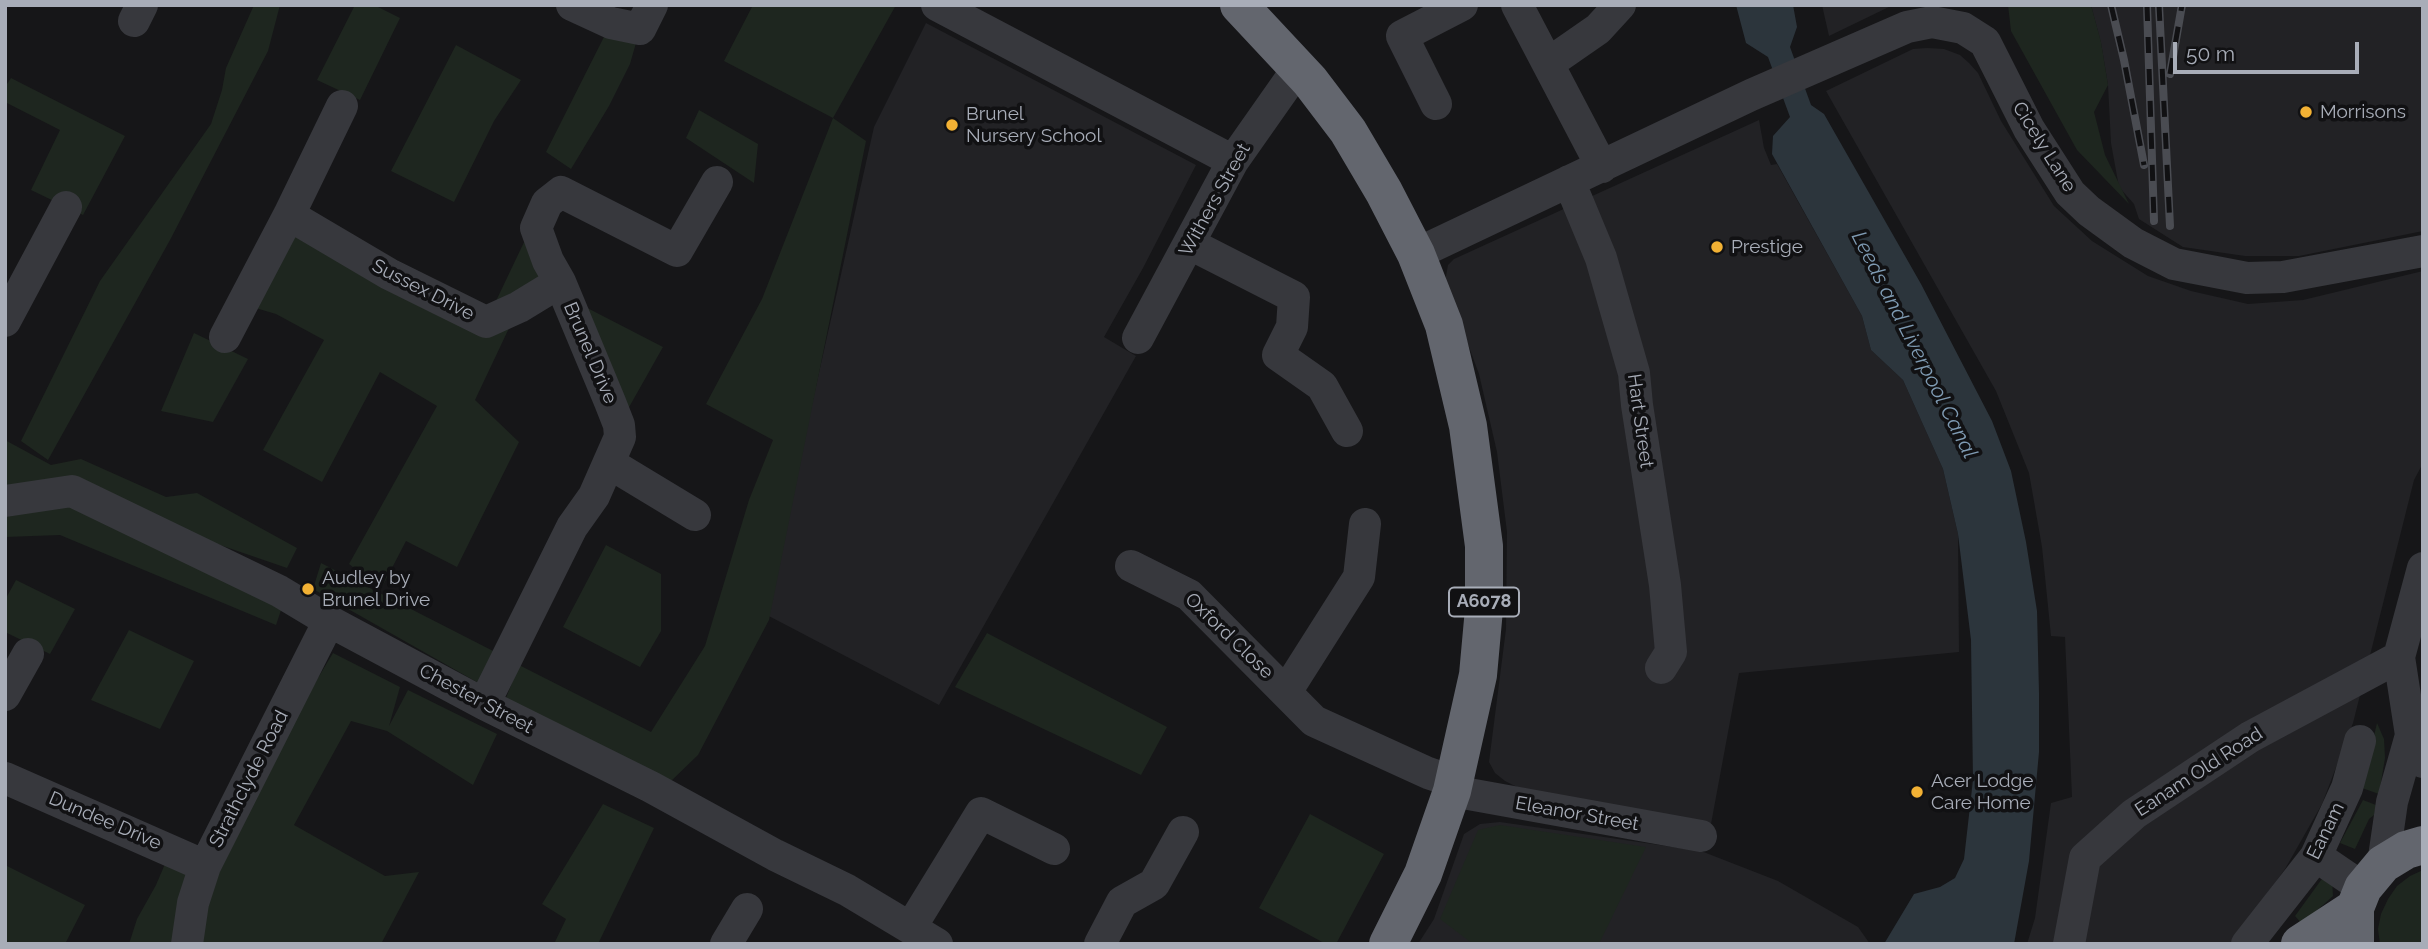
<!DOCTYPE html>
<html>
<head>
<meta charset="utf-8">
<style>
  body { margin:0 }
  #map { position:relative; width:2428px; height:949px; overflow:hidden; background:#161618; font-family:Raleway,sans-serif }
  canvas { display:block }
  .frame { position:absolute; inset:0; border:7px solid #a8adb8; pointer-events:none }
  .scale { position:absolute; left:2173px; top:42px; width:186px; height:32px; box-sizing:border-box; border:4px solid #a8adb8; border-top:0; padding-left:9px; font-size:21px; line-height:24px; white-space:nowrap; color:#a8adb8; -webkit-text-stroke:5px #111113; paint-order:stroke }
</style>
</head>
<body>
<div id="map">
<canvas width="2428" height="949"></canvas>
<div class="frame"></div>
<div class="scale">50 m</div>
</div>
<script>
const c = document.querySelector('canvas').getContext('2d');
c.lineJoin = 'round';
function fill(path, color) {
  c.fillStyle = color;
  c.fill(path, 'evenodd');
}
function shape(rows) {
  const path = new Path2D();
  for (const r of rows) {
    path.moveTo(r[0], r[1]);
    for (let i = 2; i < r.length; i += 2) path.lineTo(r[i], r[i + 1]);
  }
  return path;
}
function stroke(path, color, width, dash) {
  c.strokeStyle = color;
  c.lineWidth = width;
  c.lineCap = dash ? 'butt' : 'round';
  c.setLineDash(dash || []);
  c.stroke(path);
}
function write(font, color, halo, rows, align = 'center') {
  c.font = font + ' Raleway,sans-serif';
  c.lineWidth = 7;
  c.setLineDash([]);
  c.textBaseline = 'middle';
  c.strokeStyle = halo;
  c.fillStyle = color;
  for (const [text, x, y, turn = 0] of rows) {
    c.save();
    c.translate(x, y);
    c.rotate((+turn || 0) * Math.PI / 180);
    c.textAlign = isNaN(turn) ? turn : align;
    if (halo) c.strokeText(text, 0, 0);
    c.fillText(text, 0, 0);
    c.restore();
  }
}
fill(shape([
  [1822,5,1893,5,1829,36],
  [2091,5,2423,5,2423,231,2299,256,2245,256,2183,247,2139,219,2134,204,2119,187,2111,143,2108,85,2101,43],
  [926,23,1196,165,1143,268,1104,337,1136,356,939,705,765,614,874,127],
  [1927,48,1944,49,1960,55,1969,63,1978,73,2001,121,2054,206,2092,241,2148,276,2191,291,2248,304,2303,300,2423,271,2423,463,2414,480,2353,723,2322,804,2285,869,2231,944,2027,944,2035,918,2051,803,2072,797,2065,637,2051,636,2042,547,2029,473,1996,391,1826,91,1913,49],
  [1759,120,1764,148,1771,165,1777,164,1862,316,1871,350,1903,380,1943,469,1958,534,1959,652,1739,673,1711,824,1519,788,1505,781,1495,773,1489,762,1506,629,1507,532,1497,452,1479,374,1445,282,1448,265,1454,259],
  [1500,822,1701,851,1778,881,1858,927,1870,944,1418,944,1434,919,1464,834,1480,824]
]), '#222225');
fill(shape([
  [254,5,280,5,268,51,170,240,48,460,21,441,100,281,211,124,222,90,226,68],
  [355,5,374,5,400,18,360,100,317,80],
  [753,5,896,5,833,118,866,141,769,620,698,755,669,783,506,698,519,665,651,732,705,646,749,500,773,440,706,404,762,299,833,118,724,61],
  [2008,5,2091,5,2101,42,2108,85,2094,112,2105,155,2129,204,2077,150,2011,31],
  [611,23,640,29,630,64,609,106,571,169,546,152],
  [456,45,521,80,494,121,454,202,391,171],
  [11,78,125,136,83,215,31,190,60,130,5,102,5,87],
  [699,110,758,144,754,183,686,138],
  [289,215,486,322,526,238,560,282,519,307,475,400,519,442,457,567,406,541,381,589,349,564,437,406,380,372,322,482,263,450,324,340,276,314,242,304],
  [566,297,663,347,619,425],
  [194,333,248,359,213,422,161,411],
  [5,440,51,465,81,459,166,497,197,493,297,548,287,568,92,501,282,607,276,625,60,535,5,537],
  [606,545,661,574,661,631,640,667,563,627],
  [321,563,499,654,482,685,313,589],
  [16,580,75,609,50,654,5,632,5,600],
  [129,630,194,661,160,729,91,700],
  [987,633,1167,727,1141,775,955,687],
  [333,653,400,687,389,726,408,690,497,734,473,785,387,731,351,721,294,825,385,876,419,872,381,944,129,944,137,919,156,885,171,850,205,865],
  [2377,723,2384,739,2385,758,2379,794,2362,788],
  [2363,800,2376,805,2374,815,2369,819,2355,849,2340,843],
  [603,804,654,828,598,944,554,944,566,919,542,904],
  [1310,814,1384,854,1336,944,1326,944,1259,908],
  [1500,825,1646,847,1599,944,1473,944,1440,919,1478,830],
  [5,865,85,905,65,944,5,942],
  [2423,870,2423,944,2380,944,2378,929,2381,914,2388,899,2397,886,2410,876],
  [2324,876,2332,879,2333,896,2302,924,2295,916]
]), '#1e261f');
fill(shape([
  [1736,5,1793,5,1797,27,1790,47,1811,105,1824,114,1921,284,1992,421,2011,471,2026,542,2037,611,2039,693,2039,752,2029,861,2014,944,1884,944,1914,894,1940,887,1955,878,1964,859,1973,780,1971,640,1958,534,1943,469,1903,380,1871,350,1862,316,1772,154,1773,136,1790,117,1768,57,1746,43]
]), '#2c353c');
stroke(shape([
  [572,5,611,23,640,29,652,5],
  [937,5,1233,161],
  [1517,5,1602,167],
  [134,21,142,5],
  [1549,63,1598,29,1620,5],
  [1436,104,1402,36,1462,5],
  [1569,181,1601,258,1634,373,1637,405,1665,585,1671,652,1661,668],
  [289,215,389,274,486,322,519,307,560,282],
  [1190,244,1294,297,1292,327,1278,355,1322,386,1347,431],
  [1416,254,1751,95,1907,27,1932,22,1963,28,1985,42,2029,129,2070,193,2089,211,2133,243,2174,264,2247,278,2283,277,2423,251],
  [5,321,66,207],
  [225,337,289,215,342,106],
  [1138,338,1233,161,1299,67],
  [609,463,695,515],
  [5,501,72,491,279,591,329,621,484,704,651,787,775,855,847,890,937,944],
  [1131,566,1189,595,1314,721,1428,773,1455,782],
  [2423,568,2399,657,2411,735,2423,762],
  [1286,692,1359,577,1365,524],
  [5,695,28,654],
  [484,704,572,527,594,496,620,437,619,425,610,402,560,282,548,261,536,228,547,203,561,192,677,251,717,182],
  [5,778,205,866],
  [1452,791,1701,836],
  [2316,856,2363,888],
  [2383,864,2392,802,2411,735],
  [911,927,981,813,1054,849],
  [187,944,193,903,205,866,329,621],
  [726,944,747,909],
  [1100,944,1122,902,1154,884,1183,832],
  [2069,944,2085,858,2134,814,2250,737,2399,657],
  [2247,944,2316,856,2347,788,2360,741]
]), '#37383d', 32);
stroke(shape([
  [1239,5,1310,81,1348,131,1384,192,1416,254,1444,325,1468,426,1484,546,1484,609,1478,675,1452,791,1423,874,1388,944],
  [2300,944,2355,908],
  [2355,944,2355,908,2363,888,2383,864,2406,850,2423,845]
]), '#63666e', 38);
const rail = shape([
  [2111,5,2124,60,2144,165],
  [2147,5,2154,221],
  [2159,5,2170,226],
  [2170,74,2182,5]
]);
stroke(rail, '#4a4c52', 8);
stroke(rail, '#111113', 5, [16]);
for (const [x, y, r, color] of [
  [2306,112,7,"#f2b134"],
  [952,125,7,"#f2b134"],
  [1717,247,7,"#f2b134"],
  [308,589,7,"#f2b134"],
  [1917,792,7,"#f2b134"]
]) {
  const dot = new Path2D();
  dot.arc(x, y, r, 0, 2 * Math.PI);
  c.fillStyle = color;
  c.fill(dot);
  stroke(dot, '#111113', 2.5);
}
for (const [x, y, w] of [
  [1484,602,70]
]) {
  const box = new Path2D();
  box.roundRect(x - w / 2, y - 14.5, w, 29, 5);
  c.fillStyle = '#111113';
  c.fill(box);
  stroke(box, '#a8adb8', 2);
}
write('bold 18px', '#a8adb8', null, [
  ["A6078",1484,602]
]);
write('19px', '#a8adb8', '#111113', [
  ["Morrisons",2320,112],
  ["Brunel",966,114],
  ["Nursery School",966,136],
  ["Prestige",1731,247],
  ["Audley by",322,578],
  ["Brunel Drive",322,600],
  ["Acer Lodge",1931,781],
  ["Care Home",1931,803]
], 'left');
write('19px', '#a8adb8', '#111113', [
  ["Cicely Lane",2044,147,58],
  ["Withers Street",1215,200,-61],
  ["Sussex Drive",423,290,27],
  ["Brunel Drive",590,353,67],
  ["Hart Street",1640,421,82],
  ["Oxford Close",1229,636,44],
  ["Chester Street",476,699,28],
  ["Eanam Old Road",2199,772,-33],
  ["Strathclyde Road",249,779,-63],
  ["Eleanor Street",1577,814,10],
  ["Dundee Drive",105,821,23],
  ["Eanam",2326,831,-64]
]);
write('italic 21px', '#7f9bb3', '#111113', [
  ["Leeds and Liverpool Canal",1914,345,63]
]);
</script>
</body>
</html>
